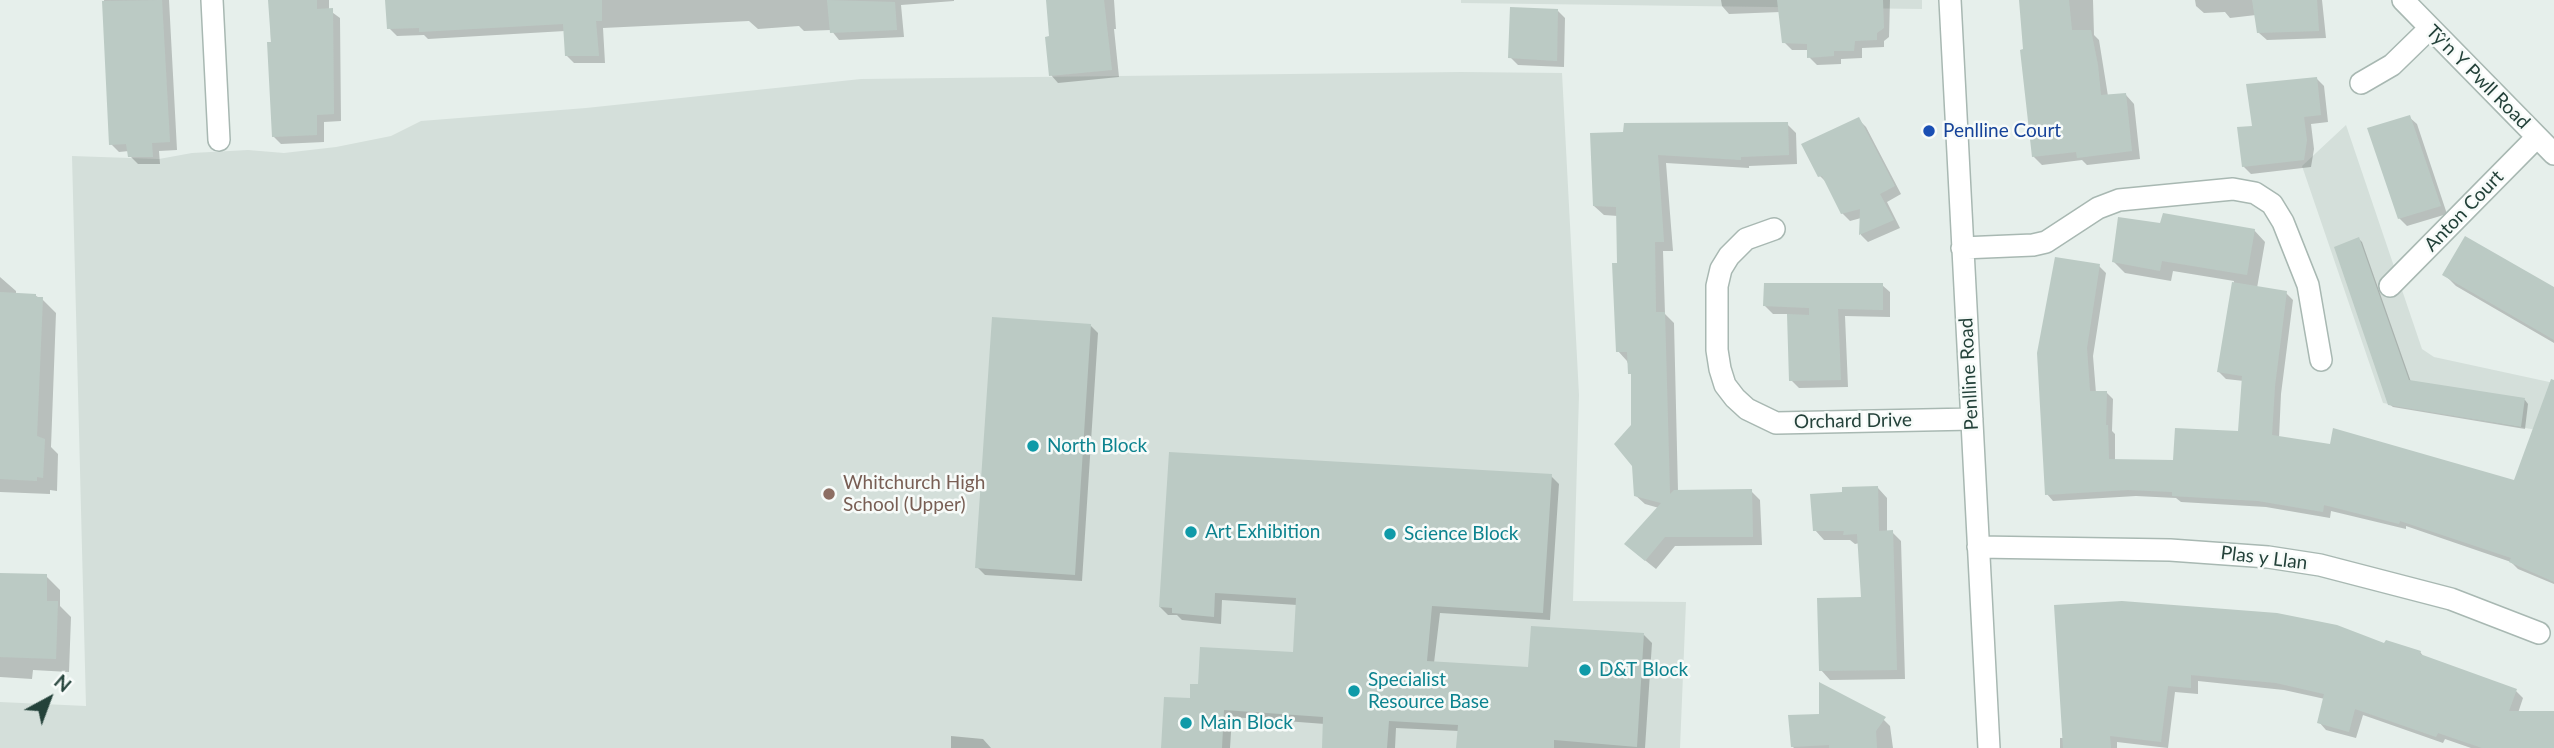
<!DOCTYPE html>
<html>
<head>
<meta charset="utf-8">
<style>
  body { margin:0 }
  #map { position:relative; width:2554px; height:748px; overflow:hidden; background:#e6efeb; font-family:Lato,sans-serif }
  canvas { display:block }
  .north { position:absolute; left:14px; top:664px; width:70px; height:70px; -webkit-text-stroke:5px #f7fbf9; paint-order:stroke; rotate:41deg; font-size:19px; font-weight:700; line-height:28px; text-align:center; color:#24423a }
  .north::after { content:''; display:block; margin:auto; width:24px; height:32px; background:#24423a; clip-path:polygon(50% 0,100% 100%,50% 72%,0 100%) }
</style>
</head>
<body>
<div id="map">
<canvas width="2554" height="748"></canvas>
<div class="north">N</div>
</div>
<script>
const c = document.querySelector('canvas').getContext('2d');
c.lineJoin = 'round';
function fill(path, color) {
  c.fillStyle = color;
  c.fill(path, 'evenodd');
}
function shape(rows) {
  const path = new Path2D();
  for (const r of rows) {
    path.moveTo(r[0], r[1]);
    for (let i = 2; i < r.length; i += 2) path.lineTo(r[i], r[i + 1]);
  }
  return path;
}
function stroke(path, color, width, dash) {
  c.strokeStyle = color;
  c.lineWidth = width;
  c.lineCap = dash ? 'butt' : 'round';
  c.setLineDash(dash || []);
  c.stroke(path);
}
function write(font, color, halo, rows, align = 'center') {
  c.font = font + ' Lato,sans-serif';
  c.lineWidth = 5;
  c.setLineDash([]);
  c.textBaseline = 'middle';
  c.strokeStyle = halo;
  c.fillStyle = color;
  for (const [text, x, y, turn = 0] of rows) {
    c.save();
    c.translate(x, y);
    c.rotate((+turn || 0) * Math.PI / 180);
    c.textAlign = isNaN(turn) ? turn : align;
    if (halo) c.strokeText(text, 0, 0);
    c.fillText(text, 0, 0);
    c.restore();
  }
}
fill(shape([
  [1461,0,1922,0,1922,9,1461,3],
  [1461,72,1562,73,1579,395,1573,601,1686,602,1680,748,0,748,0,702,86,706,72,156,159,159,192,153,248,150,284,153,336,147,391,136,421,121,586,108,861,79],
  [2346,125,2422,349,2434,357,2554,383,2554,433,2383,403,2302,166]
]), '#d4dfda');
fill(shape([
  [104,0,169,0,177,150,159,151,160,164,138,164,130,156,129,151,119,152,111,144],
  [270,0,329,0,329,10,340,18,341,121,324,122,324,142,281,144,273,136],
  [387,0,954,0,954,1,901,5,904,37,839,40,831,30,804,31,799,26,758,29,749,21,603,28,605,63,574,63,566,55,565,31,428,39,424,35,397,36,389,28],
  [1048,0,1114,0,1116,29,1114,29,1119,77,1058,83,1051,75],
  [1721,0,1890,0,1889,37,1884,41,1884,47,1862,48,1862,58,1841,59,1841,64,1817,65,1809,57,1809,50,1792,50,1784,42,1780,12,1729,14,1722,6],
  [2020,0,2093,0,2094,35,2099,40,2108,96,2126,95,2134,104,2140,159,2087,165,2082,160,2042,165,2033,156],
  [2195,0,2322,0,2326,38,2267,40,2259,33,2256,15,2230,18,2225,12,2204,13,2196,6],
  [1558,11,1565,18,1564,67,1518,65,1510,57],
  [2316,78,2324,86,2328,122,2311,124,2314,149,2311,167,2251,174,2243,166,2254,127],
  [2409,117,2417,124,2447,214,2407,226,2399,218],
  [1858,119,1866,127,1901,194,1887,202,1900,228,1868,242,1861,235,1861,218,1850,221,1842,213,1828,184,1820,176],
  [1787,124,1796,133,1797,164,1749,166,1749,168,1666,163,1673,251,1663,251,1665,314,1674,323,1678,491,1751,491,1760,500,1762,545,1675,546,1656,569,1636,553,1659,508,1645,504,1635,495,1632,375,1627,361,1618,351,1618,216,1604,215,1594,206,1592,135],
  [2162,224,2254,230,2265,242,2257,288,2286,293,2293,300,2281,394,2279,438,2515,482,2554,422,2554,584,2518,569,2511,562,2406,526,2406,529,2331,511,2330,518,2266,507,2181,502,2176,498,2136,496,2053,501,2047,494,2099,266,2106,273,2093,356,2096,393,2106,392,2113,399,2112,431,2115,434,2115,461,2175,462,2239,433,2244,381,2226,379,2219,372,2234,281,2173,271,2171,281,2125,273,2114,262],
  [2359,239,2362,242,2411,382,2525,400,2528,404,2525,429,2393,407,2389,404],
  [2445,275,2554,289,2554,343,2456,286],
  [0,277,16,291,16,295,36,296,42,299,56,313,51,447,58,454,57,491,50,490,50,494,0,492],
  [1882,285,1890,292,1890,317,1845,316,1848,387,1799,388,1791,380,1788,314,1773,314,1765,306],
  [1090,325,1098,333,1082,581,985,575,977,567],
  [1551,476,1559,484,1550,620,1440,613,1434,663,1530,669,1644,635,1652,643,1645,748,1458,748,1459,731,1396,728,1395,748,1324,748,1325,724,1232,717,1230,748,1163,748,1200,686,1295,654,1297,605,1222,600,1221,624,1182,620,1177,615,1168,615,1160,607],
  [1878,488,1887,498,1887,532,1892,532,1901,541,1905,679,1830,680,1821,670,1862,599,1860,543,1855,544,1850,540,1824,540,1815,530],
  [0,575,46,576,60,590,60,606,71,617,69,672,33,670,32,679,0,677],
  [2056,607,2385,645,2420,652,2425,658,2516,691,2523,698,2518,713,2554,713,2554,748,2471,748,2445,739,2443,743,2363,715,2356,738,2326,730,2319,722,2325,699,2284,690,2198,681,2198,694,2175,692,2168,748,2117,742,2117,748,2060,748,2060,738,2064,738],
  [1880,716,1890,726,1893,748,1794,748,1792,746],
  [951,736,983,739,991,748,951,748]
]), '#0003');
fill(shape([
  [162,0,170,142,152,143,153,157,128,157,126,144,109,145,102,1],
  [268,0,317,0,317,9,333,8,334,114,317,115,317,135,272,137,267,42,271,42],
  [385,0,602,0,602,21,596,21,599,56,565,56,563,24,419,32,419,28,387,29],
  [827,0,895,2,897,30,830,33],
  [1046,0,1104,0,1112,70,1049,76,1045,37,1049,36],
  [1777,0,1883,0,1884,28,1877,33,1877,40,1855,41,1854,51,1834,51,1834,56,1807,58,1807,44,1782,43],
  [2019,0,2069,0,2072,30,2091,30,2098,65,2101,95,2126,93,2132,151,2077,158,2076,152,2032,157,2020,50,2023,49],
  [2252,0,2317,0,2319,31,2257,33],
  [1510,7,1558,9,1557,61,1508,58],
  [2317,77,2321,115,2304,117,2307,140,2304,160,2242,167,2237,127,2252,126,2246,84],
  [2410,115,2441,206,2398,219,2367,128],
  [1859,117,1895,186,1880,194,1894,220,1859,235,1860,209,1841,214,1822,176,1818,177,1801,144],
  [1788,122,1789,155,1741,157,1741,160,1658,155,1664,242,1655,242,1656,312,1665,312,1670,494,1674,490,1752,489,1753,537,1665,537,1645,561,1624,544,1661,503,1634,496,1632,466,1614,444,1631,425,1631,374,1628,374,1627,352,1616,352,1612,263,1617,263,1616,207,1593,206,1590,133,1623,132,1624,123],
  [2163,213,2255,229,2247,275,2162,261,2160,271,2112,262,2118,217,2160,223],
  [2465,236,2554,287,2554,340,2442,275],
  [2359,237,2409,380,2525,398,2521,427,2388,405,2334,247],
  [2055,257,2100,264,2087,348,2090,391,2107,391,2106,425,2108,425,2109,459,2173,460,2175,428,2238,431,2242,376,2217,372,2232,282,2287,291,2275,386,2272,435,2330,444,2333,428,2514,480,2551,379,2554,380,2554,582,2509,562,2511,558,2400,521,2399,524,2324,505,2323,512,2258,501,2172,496,2172,492,2128,490,2045,495,2037,353],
  [1764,283,1883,283,1883,310,1838,309,1841,380,1789,381,1787,314,1809,315,1809,308,1763,306],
  [0,292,36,294,36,297,43,297,37,436,45,439,43,478,37,477,37,481,0,479],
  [992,317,1091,324,1075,575,975,568],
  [1169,452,1552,474,1543,613,1432,606,1427,661,1528,667,1531,626,1644,633,1637,747,1554,740,1554,748,1456,748,1458,725,1389,721,1387,748,1322,748,1323,717,1224,710,1222,748,1161,748,1164,697,1190,698,1190,684,1198,684,1200,647,1293,652,1296,598,1215,593,1214,617,1172,613,1172,608,1159,607],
  [1878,486,1879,531,1893,530,1897,670,1819,671,1817,598,1861,597,1857,534,1843,535,1844,531,1813,531,1810,494,1842,492,1842,487],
  [0,573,47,574,47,601,58,601,56,659,0,657],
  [2122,601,2277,613,2337,625,2384,643,2386,640,2421,651,2420,654,2517,689,2509,711,2554,711,2554,748,2482,748,2438,733,2436,737,2355,709,2349,732,2317,723,2324,694,2276,683,2191,675,2191,688,2168,686,2161,742,2110,736,2111,748,2063,748,2054,605],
  [1819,682,1886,717,1876,731,1877,748,1829,748,1829,745,1791,747,1788,715,1819,714]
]), '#bbcac4');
const minor = shape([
  [212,0,219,140],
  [1950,0,1989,748],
  [2403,0,2554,154],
  [2361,83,2392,65,2430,28],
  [1774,229,1746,239,1729,256,1721,269,1717,286,1717,350,1720,369,1725,385,1735,398,1747,409,1776,423,1972,419],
  [1962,248,2033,245,2046,242,2098,208,2119,200,2233,189,2255,193,2272,204,2283,222,2308,285,2321,360],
  [2390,286,2537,137],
  [1978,547,2170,550,2268,557,2320,565,2451,599,2539,633]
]);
stroke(minor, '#a8b8b2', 24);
stroke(minor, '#fff', 21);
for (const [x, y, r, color] of [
  [1929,131,7,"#1a4fb4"],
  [1033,446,7,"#0f9aa8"],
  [829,494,7,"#8d6e63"],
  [1191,532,7,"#0f9aa8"],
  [1390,534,7,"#0f9aa8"],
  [1585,670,7,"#0f9aa8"],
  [1354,691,7,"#0f9aa8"],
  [1186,723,7,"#0f9aa8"]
]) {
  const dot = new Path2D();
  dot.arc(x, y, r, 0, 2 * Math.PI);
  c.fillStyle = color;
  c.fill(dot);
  stroke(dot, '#f7fbf9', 2.5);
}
write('19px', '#24423a', '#f7fbf9', [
  ["Tŷ'n Y Pwll Road",2478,77,45],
  ["Anton Court",2464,211,-46],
  ["Penlline Road",1969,374,-93],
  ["Orchard Drive",1853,421,-1],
  ["Plas y Llan",2264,558,7]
]);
write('19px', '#164399', '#f7fbf9', [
  ["Penlline Court",1943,131]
], 'left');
write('19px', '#0d838f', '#f7fbf9', [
  ["North Block",1047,446],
  ["Art Exhibition",1205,532],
  ["Science Block",1404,534],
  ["D&T Block",1599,670],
  ["Specialist",1368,680],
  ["Resource Base",1368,702],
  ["Main Block",1200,723]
], 'left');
write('19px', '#785e54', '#f7fbf9', [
  ["Whitchurch High",843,483],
  ["School (Upper)",843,505]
], 'left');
</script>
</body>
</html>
